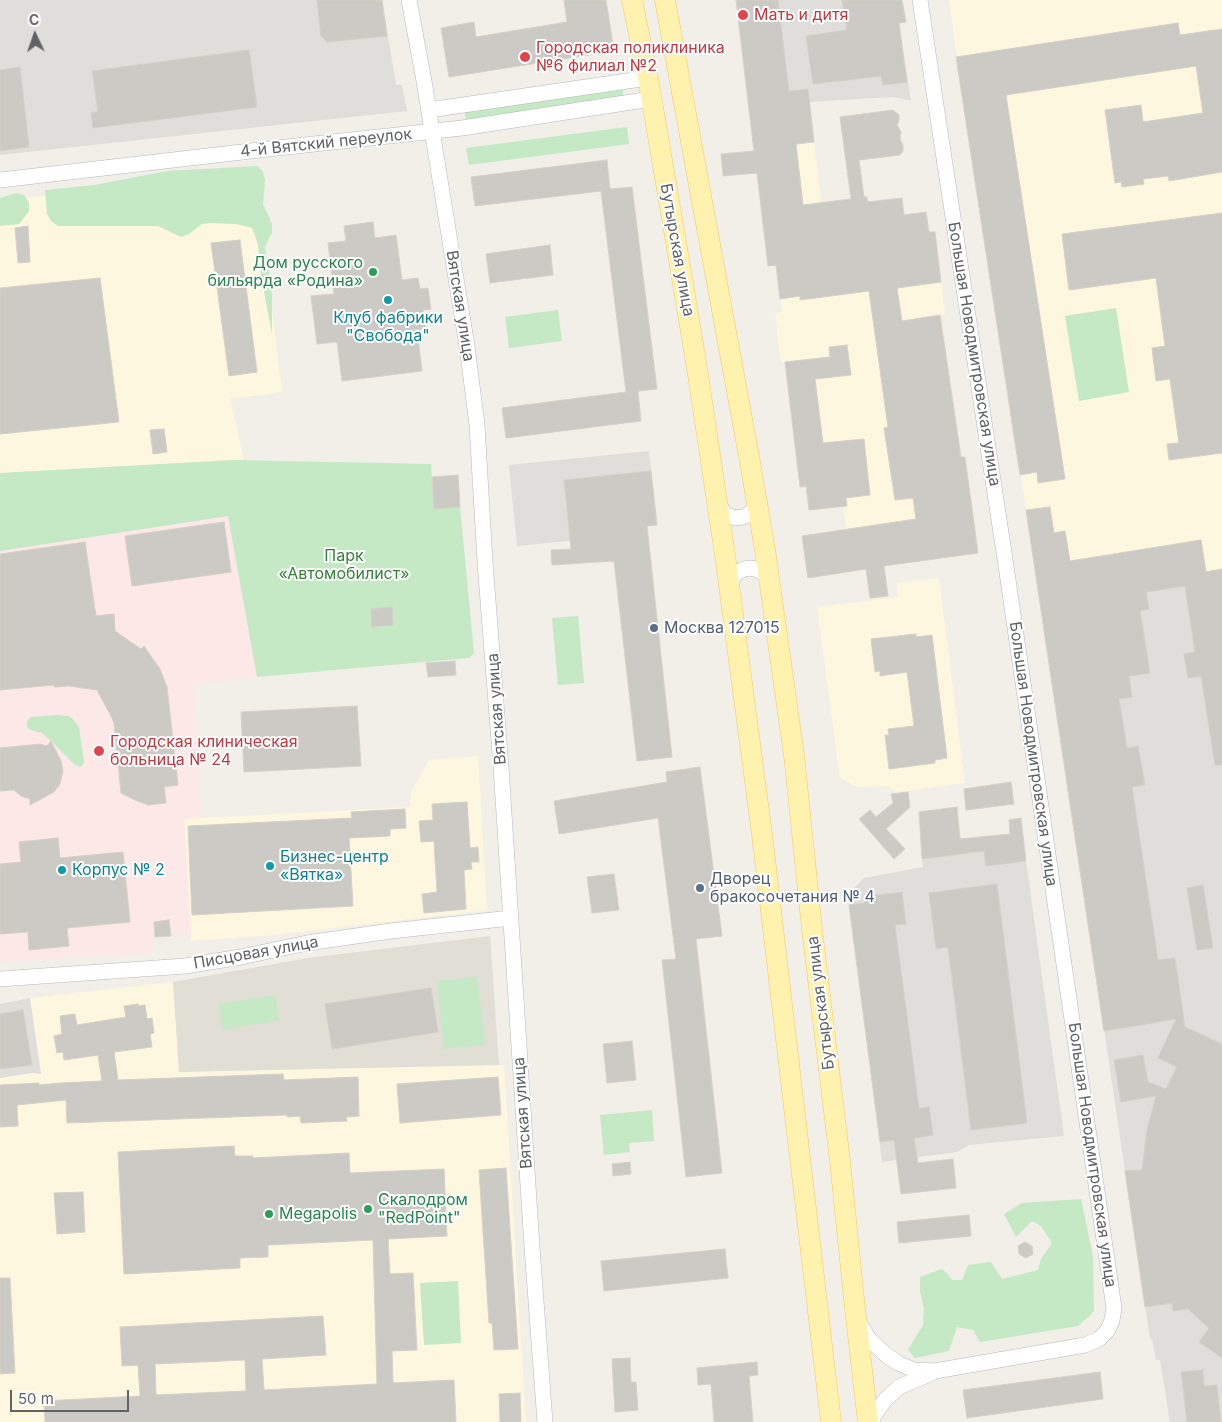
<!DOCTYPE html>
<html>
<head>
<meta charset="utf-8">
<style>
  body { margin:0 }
  #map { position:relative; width:1222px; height:1422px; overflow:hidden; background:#f1efe8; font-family:Inter,sans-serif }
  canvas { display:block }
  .north { position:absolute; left:10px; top:10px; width:50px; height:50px; -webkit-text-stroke:4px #fff; paint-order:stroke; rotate:357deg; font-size:14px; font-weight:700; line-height:20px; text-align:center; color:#5f6368 }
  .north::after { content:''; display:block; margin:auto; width:18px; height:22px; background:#5f6368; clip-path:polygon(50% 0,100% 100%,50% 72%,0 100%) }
  .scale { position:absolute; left:10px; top:1390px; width:119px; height:22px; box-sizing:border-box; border:2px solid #5f6368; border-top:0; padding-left:6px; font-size:15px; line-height:18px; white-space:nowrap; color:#5f6368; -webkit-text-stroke:4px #fff; paint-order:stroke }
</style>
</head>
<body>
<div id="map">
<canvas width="1222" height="1422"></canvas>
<div class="north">С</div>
<div class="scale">50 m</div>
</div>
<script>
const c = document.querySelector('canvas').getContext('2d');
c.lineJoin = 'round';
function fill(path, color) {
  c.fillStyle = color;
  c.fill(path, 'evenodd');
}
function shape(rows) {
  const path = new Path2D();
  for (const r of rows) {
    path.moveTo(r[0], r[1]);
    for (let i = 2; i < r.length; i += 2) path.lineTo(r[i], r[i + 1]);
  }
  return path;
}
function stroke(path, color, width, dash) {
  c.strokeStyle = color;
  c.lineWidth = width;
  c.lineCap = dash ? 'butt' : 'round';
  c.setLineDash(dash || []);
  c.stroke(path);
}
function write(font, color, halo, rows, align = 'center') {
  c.font = font + ' Inter,sans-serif';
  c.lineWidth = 4;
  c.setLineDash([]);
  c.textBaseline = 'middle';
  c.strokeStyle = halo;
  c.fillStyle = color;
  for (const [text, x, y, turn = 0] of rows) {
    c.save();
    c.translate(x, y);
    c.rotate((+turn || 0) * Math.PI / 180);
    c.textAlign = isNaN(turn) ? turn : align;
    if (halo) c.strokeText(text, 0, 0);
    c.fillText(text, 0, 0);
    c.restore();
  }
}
fill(shape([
  [736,0,778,0,789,91,808,89,821,202,824,202,827,229,935,232,945,314,940,316,961,457,965,457,978,553,808,578,802,536,846,529,843,506,809,510,806,487,798,487,797,476,801,475,796,453,785,363,781,363,775,313,782,312,776,265,768,266],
  [949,0,1222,0,1222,569,1040,598,956,57,957,56],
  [255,171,282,392,230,399,244,460,0,473,0,201],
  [939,578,965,783,897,792,887,786,857,787,840,778,817,607,898,597,896,583],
  [478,756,487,910,273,935,191,941,184,819,410,807,411,792,429,760],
  [173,982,179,1072,504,1065,526,1422,0,1422,0,1078,32,1073,41,1073,30,998]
]), '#fef7e0');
fill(shape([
  [0,0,382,0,396,85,402,85,407,111,0,155],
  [778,0,902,0,906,22,899,24,911,101,893,97,809,102,808,89,789,91],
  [649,451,657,525,647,526,647,533,517,546,509,465],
  [1222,569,1222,1422,1170,1422,1160,1360,1156,1360,1152,1339,1150,1339,1040,598],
  [1024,846,1064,1136,969,1145,957,1152,882,1162,848,894,864,878,923,867,922,859],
  [30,998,41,1074,32,1073,0,1078,0,1004]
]), '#e0deda');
fill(shape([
  [490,936,499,1065,179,1072,173,982,308,958]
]), '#e1ded6');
fill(shape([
  [229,516,257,677,194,685,201,817,184,819,191,934,155,937,154,946,151,953,0,962,0,551]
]), '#fce8e6');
fill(shape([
  [622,84,624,99,466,123,464,108],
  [627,127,629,144,469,165,466,148],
  [258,166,263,172,265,180,263,204,272,224,272,232,265,247,272,294,272,334,261,276,258,244,252,228,236,224,210,223,202,224,189,234,181,237,158,226,58,226,51,221,47,214,45,190,95,185,167,171],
  [16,193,24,195,29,203,29,211,19,224,0,226,0,198],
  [1116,308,1129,392,1079,401,1065,316],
  [558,310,562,341,509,348,505,317],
  [233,460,431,464,434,509,460,507,474,653,469,658,257,677,228,516,0,551,0,473],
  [578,616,584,683,558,685,552,618],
  [58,715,68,716,72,718,79,727,84,762,83,765,79,767,75,765,48,738,42,733,30,730,27,727,27,721,31,717],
  [477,977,485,1045,444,1049,437,981],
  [275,995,279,1020,223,1030,219,1004],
  [652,1110,654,1141,629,1143,630,1152,604,1155,600,1115],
  [1081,1199,1093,1256,1094,1311,1090,1315,1090,1316,1088,1317,1078,1326,980,1342,973,1330,957,1327,949,1351,915,1358,908,1350,923,1325,924,1309,920,1291,920,1277,942,1269,947,1273,952,1280,962,1280,968,1265,991,1262,1002,1279,1038,1270,1041,1259,1052,1243,1041,1226,1032,1221,1016,1237,1004,1214,1022,1203],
  [458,1281,461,1343,424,1345,420,1283]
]), '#c5e8c5');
const building = shape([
  [317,0,382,0,387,36,327,42,321,36,317,0],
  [564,0,606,0,614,51,449,77,441,28,474,22,476,37,567,22,564,0],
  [736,0,778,0,789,91,808,89,814,142,796,144,803,205,851,199,840,117,893,110,899,115,899,120,897,125,901,132,900,139,903,145,903,151,900,155,859,160,864,197,867,197,868,202,902,198,904,215,926,212,929,232,935,232,941,282,897,288,902,321,940,315,961,457,965,457,978,553,884,566,888,596,870,598,866,569,808,578,802,536,916,519,913,498,895,500,884,428,888,427,869,291,800,300,800,296,780,299,776,265,768,266,757,173,723,176,721,154,754,151,736,0],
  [842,0,902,0,906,22,899,23,907,82,883,85,881,76,813,84,806,36,847,30,842,0],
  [1178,23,1180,35,1222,29,1222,172,1169,181,1168,176,1143,179,1144,184,1122,187,1121,182,1115,183,1105,110,1141,105,1143,122,1203,113,1196,66,1006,95,1065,479,1038,483,1037,472,1020,475,956,57,1178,23],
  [249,50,257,107,93,128,91,112,98,112,92,71,249,50],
  [20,67,29,147,0,151,0,70,20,67],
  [607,160,610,189,632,187,657,389,638,391,641,421,506,438,502,408,626,392,601,191,475,206,471,177,607,160],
  [1222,213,1222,453,1169,460,1167,444,1179,443,1170,379,1156,381,1152,348,1165,346,1156,278,1069,290,1062,234,1222,213],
  [373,222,375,238,396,235,402,280,418,278,420,289,428,288,431,309,423,310,426,329,417,330,422,371,342,381,337,342,317,344,311,296,334,294,328,243,346,241,344,226,373,222],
  [28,226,30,262,18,263,15,228,28,226],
  [240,240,257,372,229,376,211,243,240,240],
  [550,245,553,275,490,283,486,254,550,245],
  [100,278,119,422,0,434,0,288,100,278],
  [847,345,851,375,815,379,823,443,864,439,870,495,846,498,847,506,809,510,806,486,800,487,785,362,830,357,829,347,847,345],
  [164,429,167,452,153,454,150,430,164,429],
  [651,471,657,525,647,526,672,757,637,761,614,561,552,565,551,550,571,549,564,480,651,471],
  [458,475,460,507,434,509,432,477,458,475],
  [1050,507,1054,533,1065,531,1070,561,1201,540,1206,572,1222,569,1222,765,1215,765,1201,676,1188,678,1184,654,1195,652,1185,586,1146,592,1149,609,1140,611,1150,673,1129,676,1132,697,1119,699,1127,748,1138,746,1145,785,1132,787,1158,960,1175,958,1185,1027,1222,1044,1222,1358,1199,1342,1209,1328,1188,1309,1173,1311,1172,1303,1145,1307,1125,1171,1142,1170,1147,1130,1156,1096,1121,1102,1114,1060,1143,1055,1148,1082,1166,1089,1177,1067,1158,1058,1176,1019,1104,1031,1026,510,1050,507],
  [224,522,231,572,132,586,125,536,224,522],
  [85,542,96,616,114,614,115,631,141,649,144,646,160,669,167,687,178,785,164,787,166,803,148,805,135,800,121,793,114,723,111,716,97,690,69,686,54,687,54,685,0,690,0,554,85,542],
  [392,607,393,625,372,627,371,609,392,607],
  [916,634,916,637,932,635,947,758,935,760,935,763,889,769,885,735,889,735,888,729,914,726,907,672,880,676,880,671,875,672,871,639,916,634],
  [455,661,456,675,428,677,426,663,455,661],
  [357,706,361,766,244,772,241,712,357,706],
  [51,741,61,761,63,770,60,784,54,792,30,805,30,799,21,796,14,790,0,791,0,748,40,744,47,746,51,741],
  [700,767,722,936,696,939,722,1173,686,1177,662,960,676,959,658,818,559,834,554,801,667,782,666,772,700,767],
  [1011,782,1014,804,966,810,964,789,1011,782],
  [908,792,910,807,886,829,905,849,894,859,859,819,870,810,876,817,893,803,891,794,908,792],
  [467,802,470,848,478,847,479,862,471,862,472,869,464,870,466,909,424,913,422,894,437,892,434,841,421,842,419,821,433,820,432,804,467,802],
  [957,807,960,839,1010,834,1009,820,1021,818,1026,861,986,866,984,851,922,859,919,812,957,807],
  [405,809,406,828,390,829,390,836,349,838,353,906,192,915,188,826,352,818,351,812,405,809],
  [58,838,60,858,123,852,130,922,67,928,69,946,29,950,28,932,0,934,0,864,21,862,19,842,58,838],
  [614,874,619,910,592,913,587,877,614,874],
  [997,884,1027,1123,971,1130,948,947,936,949,929,893,997,884],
  [1203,885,1213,948,1197,950,1187,888,1203,885],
  [902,892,906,924,895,925,919,1108,929,1107,933,1135,914,1138,918,1163,953,1159,956,1188,901,1194,894,1140,880,1142,849,905,865,903,864,897,902,892],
  [169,920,171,936,155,937,154,922,169,920],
  [431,988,438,1032,332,1049,325,1004,431,988],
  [138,1004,138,1006,145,1005,147,1019,152,1018,154,1033,150,1034,152,1047,114,1052,118,1080,283,1074,284,1080,358,1077,359,1116,346,1117,347,1121,301,1123,300,1116,287,1117,287,1115,67,1123,66,1100,17,1105,18,1126,0,1127,0,1085,39,1083,39,1085,61,1083,102,1081,98,1055,64,1060,63,1052,57,1053,54,1036,62,1034,60,1016,75,1014,77,1025,126,1017,124,1006,138,1004],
  [23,1010,32,1065,0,1069,0,1014,23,1010],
  [632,1041,636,1080,607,1083,603,1044,632,1041],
  [498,1077,501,1115,400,1123,397,1084,498,1077],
  [234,1146,235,1156,253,1156,253,1158,349,1153,350,1173,444,1169,447,1236,388,1239,390,1274,413,1273,417,1350,392,1351,393,1383,454,1380,456,1422,45,1422,44,1401,140,1396,138,1365,122,1366,120,1327,323,1316,326,1355,262,1359,264,1390,377,1384,373,1240,268,1245,268,1257,240,1258,240,1268,124,1274,118,1152,234,1146],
  [245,1360,246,1391,156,1395,155,1364,245,1360],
  [630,1162,631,1174,613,1176,612,1164,630,1162],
  [506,1168,518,1349,494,1350,492,1323,489,1323,479,1170,506,1168],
  [83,1192,85,1232,57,1234,54,1193,83,1192],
  [969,1215,971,1236,899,1243,897,1222,969,1215],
  [1025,1242,1032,1246,1033,1254,1026,1258,1019,1254,1018,1246,1025,1242],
  [725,1249,728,1278,604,1291,601,1261,725,1249],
  [0,1278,10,1278,15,1373,0,1374,0,1278],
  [630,1358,631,1382,636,1382,638,1410,615,1412,612,1359,630,1358],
  [757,1362,758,1375,749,1376,753,1422,714,1422,711,1384,698,1385,697,1368,757,1362],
  [1203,1370,1204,1386,1217,1385,1221,1422,1187,1422,1181,1372,1203,1370],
  [1100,1372,1103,1399,967,1418,963,1390,1100,1372],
  [520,1393,521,1422,500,1422,499,1394,520,1393]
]);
fill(building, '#cccac5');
stroke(building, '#d6d1c6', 1);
const minor = shape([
  [409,0,424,81,467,346,477,425,485,562,501,767,532,1247,545,1422],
  [429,110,648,78],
  [0,180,268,149,462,128,651,99],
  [718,502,724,513,729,516,736,518,743,517,749,514,754,509,756,503,756,497],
  [730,589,730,584,733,577,738,572,744,569,751,568,758,570,763,573,768,579,769,584],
  [0,979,185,966,241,957,307,943,391,931,511,918],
  [859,1323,869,1339,885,1354,898,1363,914,1370,935,1371,1085,1345,1099,1339,1108,1330,1112,1320,1114,1308,1005,559,920,0],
  [872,1422,873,1417,885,1400,899,1387,932,1373]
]);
const major = shape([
  [632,0,648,78,676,242,697,368,725,555,762,834,831,1422],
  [665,0,750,462,765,550,794,755,812,929,840,1161,855,1309,868,1422]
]);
stroke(minor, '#b5b8bc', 16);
stroke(major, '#f2c960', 21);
stroke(minor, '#fff', 15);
stroke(major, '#fff2af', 20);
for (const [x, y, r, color] of [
  [743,15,6,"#e0444e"],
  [525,57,6,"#e0444e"],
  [373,272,5,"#2e9e5b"],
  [388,300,5,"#0f9aa8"],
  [654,628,5,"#5c6f8a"],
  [99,751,6,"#e0444e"],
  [270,866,5,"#0f9aa8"],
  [62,870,5,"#0f9aa8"],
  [700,888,5,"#5c6f8a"],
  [368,1209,5,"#2e9e5b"],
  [269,1214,5,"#2e9e5b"]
]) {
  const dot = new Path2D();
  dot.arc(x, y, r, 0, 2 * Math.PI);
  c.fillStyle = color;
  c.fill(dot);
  stroke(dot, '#fff', 2);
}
write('16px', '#be3a42', '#fff', [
  ["Мать и дитя",754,15],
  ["Городская поликлиника",536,48],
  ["№6 филиал №2",536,66],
  ["Городская клиническая",110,742],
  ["больница № 24",110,760]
], 'left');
write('16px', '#5f6368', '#fff', [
  ["4-й Вятский переулок",326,143,-6],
  ["Бутырская улица",677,250,80],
  ["Вятская улица",460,306,81],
  ["Большая Новодмитровская улица",974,354,81],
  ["Вятская улица",497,709,-94],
  ["Большая Новодмитровская улица",1033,754,82],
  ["Писцовая улица",256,953,-10],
  ["Бутырская улица",821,1003,-97],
  ["Вятская улица",523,1113,-94],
  ["Большая Новодмитровская улица",1092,1155,82]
]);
write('16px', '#27864d', '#fff', [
  ["Дом русского",363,263,"right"],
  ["бильярда «Родина»",363,281,"right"],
  ["Скалодром",378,1200],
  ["\"RedPoint\"",378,1218],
  ["Megapolis",279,1214]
], 'left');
write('16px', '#0d838f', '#fff', [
  ["Клуб фабрики",388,318,"center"],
  ["\"Свобода\"",388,336,"center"],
  ["Бизнес-центр",280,857],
  ["«Вятка»",280,875],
  ["Корпус № 2",72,870]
], 'left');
write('16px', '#348238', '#fff', [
  ["Парк",344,556],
  ["«Автомобилист»",344,574]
]);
write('16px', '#4e5e75', '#fff', [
  ["Москва 127015",664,628],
  ["Дворец",710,879],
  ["бракосочетания № 4",710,897]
], 'left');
</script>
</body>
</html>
